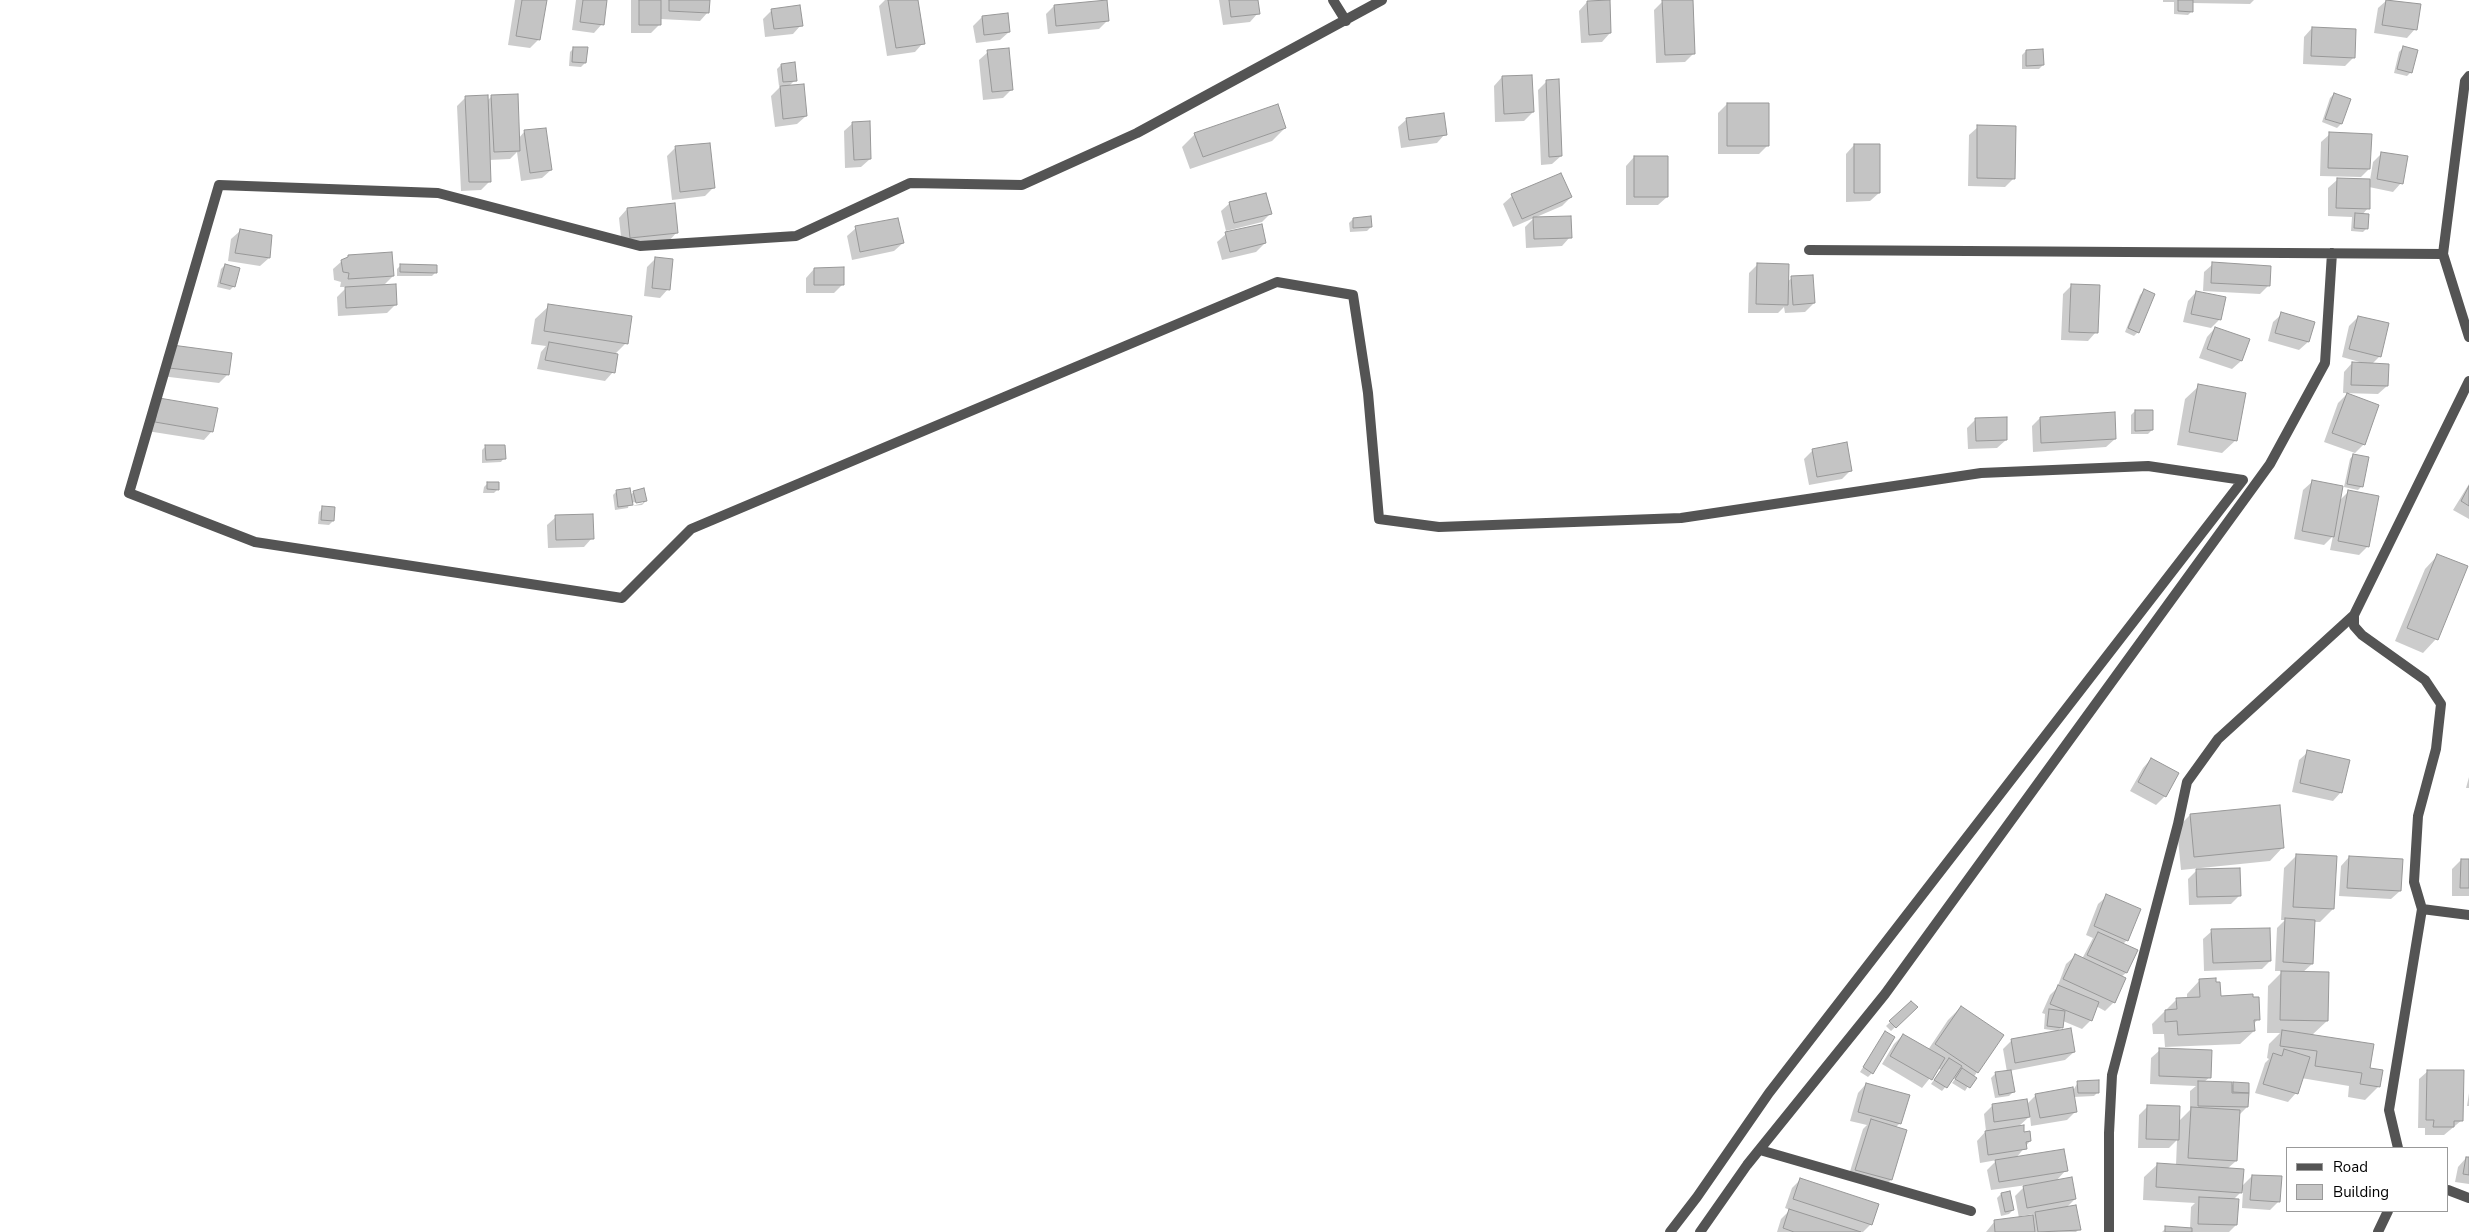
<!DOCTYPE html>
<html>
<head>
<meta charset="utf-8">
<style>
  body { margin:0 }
  #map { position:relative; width:2469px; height:1232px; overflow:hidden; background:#fff; font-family:"Nunito Sans",sans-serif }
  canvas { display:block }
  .legend { position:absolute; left:2286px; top:1147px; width:162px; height:65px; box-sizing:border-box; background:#fff; border:1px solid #999; margin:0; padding:6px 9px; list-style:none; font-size:15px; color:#000 }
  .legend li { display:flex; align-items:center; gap:10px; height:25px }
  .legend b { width:25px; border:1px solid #999 }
</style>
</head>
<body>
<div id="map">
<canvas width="2469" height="1232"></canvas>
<ul class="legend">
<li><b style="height:6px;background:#545454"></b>Road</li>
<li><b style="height:14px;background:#c4c4c4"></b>Building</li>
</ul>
</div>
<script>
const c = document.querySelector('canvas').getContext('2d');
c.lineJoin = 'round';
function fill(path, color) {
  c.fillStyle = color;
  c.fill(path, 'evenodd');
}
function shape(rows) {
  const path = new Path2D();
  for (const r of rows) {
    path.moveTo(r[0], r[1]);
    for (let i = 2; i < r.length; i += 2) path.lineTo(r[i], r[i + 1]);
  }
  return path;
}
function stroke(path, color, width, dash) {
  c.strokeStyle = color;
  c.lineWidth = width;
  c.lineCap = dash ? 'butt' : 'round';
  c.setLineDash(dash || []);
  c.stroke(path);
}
fill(shape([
  [515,0,545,0,539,39,530,48,508,45],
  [576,0,605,0,602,24,594,33,572,30],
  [631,0,709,0,708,12,700,21,660,19,660,24,651,33,631,33],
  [885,0,917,0,923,43,915,52,887,56,879,6],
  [1219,0,1257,0,1258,13,1250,22,1223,25],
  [1649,0,1684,0,1694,53,1685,62,1656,63,1654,10,1664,0],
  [2163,0,2254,0,2250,4,2192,3,2192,11,2188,15,2174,14,2174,2,2163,2],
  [2387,0,2420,5,2415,29,2407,38,2374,33,2378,8],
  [1587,2,1610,33,1602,42,1581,43,1579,11],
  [1054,6,1108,20,1099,29,1048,34,1046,14],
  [772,10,801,25,793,34,765,37,763,19],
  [1007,14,1009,32,1000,40,976,43,973,26,982,17],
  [2312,28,2354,57,2345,66,2303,64,2304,37],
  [574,48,585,63,581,67,569,66,570,52],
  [2403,48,2411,72,2407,76,2394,73,2399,52],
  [2026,51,2043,65,2039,69,2022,69,2022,55],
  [988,52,1012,89,1003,98,983,100,979,60],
  [781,65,795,80,789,86,806,116,797,124,775,127,771,96,782,85,779,86,777,69],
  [1502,77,1533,112,1524,121,1495,122,1494,86],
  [1547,81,1561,156,1552,164,1541,165,1538,90],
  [2334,94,2341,124,2337,128,2322,122,2330,98],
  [492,96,519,138,524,132,551,170,542,178,521,181,517,152,510,159,489,160,490,181,481,190,461,191,457,106,466,97,487,101],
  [1727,104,1768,145,1759,154,1718,154,1718,113],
  [1407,119,1445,134,1437,143,1401,148,1398,127],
  [853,123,870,159,861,167,845,168,844,131],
  [1978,127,2014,178,2005,187,1968,186,1969,135],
  [1285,128,1272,141,1190,169,1182,147,1195,134],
  [2330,134,2369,169,2361,177,2320,176,2321,142],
  [1854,145,1879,193,1870,201,1846,202,1846,154],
  [676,147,713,188,705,196,672,200,667,156],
  [2382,153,2401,183,2393,192,2369,187,2368,208,2362,215,2367,228,2363,232,2351,231,2352,217,2328,216,2328,188,2337,180,2370,180,2373,162],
  [1634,157,1667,197,1658,205,1626,205,1626,166],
  [1512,196,1571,197,1562,206,1513,227,1503,204],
  [1230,203,1270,214,1262,222,1226,231,1221,211],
  [627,209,677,232,669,241,622,246,619,218],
  [1353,219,1371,227,1367,231,1350,232,1349,223],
  [1533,219,1570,237,1562,246,1526,248,1525,227],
  [856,228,903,243,894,251,852,260,847,236],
  [240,231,269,258,260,266,228,261,231,239],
  [1226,234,1265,243,1256,252,1222,260,1217,242],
  [656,258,668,289,660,298,644,296,647,267],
  [342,261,393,276,383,286,396,304,387,313,338,316,337,297,347,287,340,287,341,282,334,280,333,269],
  [1758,264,1787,282,1792,278,1814,303,1805,312,1785,313,1784,307,1778,313,1748,313,1749,273],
  [2213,264,2268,286,2260,294,2203,291,2204,272],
  [225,265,234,286,230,290,217,287,221,269],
  [401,265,436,272,432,276,397,276,397,269],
  [814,269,843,284,834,293,806,293,806,278],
  [2072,285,2096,332,2088,341,2061,340,2063,294],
  [2144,291,2154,295,2138,332,2134,336,2125,332,2140,295],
  [2196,292,2224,298,2219,320,2211,328,2183,322,2188,301],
  [549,306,626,343,614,355,613,372,605,381,537,369,541,352,546,346,531,344,535,319],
  [2282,314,2308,342,2299,350,2268,341,2273,322],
  [2358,317,2380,356,2372,364,2387,386,2378,394,2343,393,2344,372,2352,363,2363,363,2342,357,2349,326],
  [2215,328,2241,361,2232,369,2199,358,2207,337],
  [173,346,228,374,219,383,161,376,164,355],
  [2199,386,2236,440,2222,453,2177,445,2185,399],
  [2347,394,2364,444,2355,453,2324,442,2338,403],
  [151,408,212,431,204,440,147,431],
  [2135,411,2152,430,2148,434,2131,434,2131,415],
  [2040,418,2115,439,2106,447,2033,452,2032,426],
  [1976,419,2006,440,1997,448,1968,449,1967,428],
  [486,446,504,458,501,462,482,463,482,450],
  [1813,450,1851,470,1842,479,1809,485,1804,459],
  [2353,455,2362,486,2358,490,2344,487,2350,459],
  [2312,482,2339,501,2348,492,2368,546,2359,555,2330,550,2333,536,2324,545,2294,539,2303,490],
  [488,483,498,489,494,493,483,493,484,487],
  [2469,484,2469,519,2453,510],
  [617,491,630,495,634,492,646,501,642,505,632,506,643,503,643,501,629,503,628,508,615,510,613,495],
  [323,508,333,521,329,525,318,524,319,512],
  [556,517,592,538,584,547,548,548,547,525],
  [2438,555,2466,567,2436,639,2423,653,2395,641,2425,569],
  [2308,752,2341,792,2333,801,2292,792,2299,760],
  [2151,759,2165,796,2156,805,2130,791,2143,768],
  [2469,777,2469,788,2466,788],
  [2190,815,2283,847,2270,861,2181,870,2177,828],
  [2297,855,2333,909,2320,922,2314,922,2312,964,2302,973,2327,1021,2312,1035,2368,1069,2379,1086,2365,1100,2348,1097,2349,1086,2301,1078,2296,1093,2288,1102,2255,1093,2265,1063,2269,1059,2267,1058,2269,1044,2280,1033,2267,1033,2268,986,2283,971,2275,971,2277,928,2285,920,2281,920,2284,868],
  [2349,857,2400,891,2391,899,2339,896,2341,866],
  [2461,860,2469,860,2469,896,2452,896,2452,869],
  [2197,870,2239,896,2231,904,2189,905,2188,879],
  [2107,896,2127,940,2123,944,2136,950,2126,973,2121,977,2114,1002,2105,1011,2096,1006,2091,1020,2082,1029,2063,1021,2062,1027,2058,1031,2044,1029,2045,1014,2042,1013,2050,995,2057,988,2066,964,2075,956,2082,959,2093,938,2086,935,2098,904],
  [2212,931,2270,961,2262,969,2204,971,2203,939],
  [2200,980,2220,997,2258,1019,2253,1025,2254,1031,2240,1044,2165,1047,2164,1034,2153,1034,2152,1024,2177,999,2187,998,2187,994],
  [1911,1002,1916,1007,1891,1031,1886,1026],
  [1961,1007,1977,1072,1965,1091,1952,1083,1955,1079,1953,1078,1942,1091,1931,1084,1941,1070,1938,1068,1922,1088,1882,1064,1894,1044,1903,1035,1928,1050,1948,1020],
  [1885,1033,1872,1073,1868,1077,1860,1072],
  [2012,1040,2074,1052,2065,1060,2009,1071,2013,1092,2009,1096,1995,1098,1991,1078,1995,1074,2007,1072,2003,1049],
  [2160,1050,2210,1077,2204,1082,2231,1086,2234,1083,2248,1092,2246,1094,2247,1107,2238,1116,2236,1161,2227,1169,2241,1187,2252,1176,2279,1201,2270,1210,2242,1208,2243,1190,2233,1200,2236,1225,2229,1232,2162,1232,2166,1228,2190,1229,2191,1207,2195,1203,2143,1200,2144,1177,2158,1164,2176,1165,2177,1140,2169,1148,2138,1148,2139,1115,2148,1106,2178,1122,2190,1110,2190,1091,2196,1086,2150,1084,2151,1058],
  [2428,1071,2462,1120,2444,1135,2425,1135,2425,1128,2418,1128,2419,1079],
  [2078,1082,2098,1092,2094,1096,2073,1097,2076,1111,2067,1120,2031,1126,2030,1116,2018,1127,2030,1141,2016,1158,2066,1170,2056,1181,1991,1190,1987,1170,1997,1160,1980,1163,1977,1141,1986,1131,1984,1114,1993,1105,2027,1104,2036,1095,2074,1089],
  [1866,1084,1900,1123,1895,1128,1891,1180,1882,1188,1848,1178,1863,1129,1867,1125,1850,1121,1858,1093],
  [2469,1093,2469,1106,2467,1106],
  [2466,1158,2469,1159,2469,1184,2455,1182,2458,1167],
  [1800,1180,1871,1224,1863,1232,1777,1232,1781,1219,1790,1210,1785,1208,1792,1188],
  [2024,1187,2075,1199,2066,1208,2079,1229,2076,1232,1986,1232,1995,1221,2019,1218,2015,1196],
  [2034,1214,2031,1217,2022,1218,2021,1216],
  [2009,1193,2013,1210,2009,1214,2001,1216,1997,1198,2001,1194]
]), '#0003');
const building = shape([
  [522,0,547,0,540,40,516,36,522,0],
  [583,0,607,0,604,25,580,22,583,0],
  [639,0,661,0,661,25,639,25,639,0],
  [669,0,710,0,709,13,669,11,669,0],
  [888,0,918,0,925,44,896,48,888,0],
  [1107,0,1109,21,1056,26,1054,5,1107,0],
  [1229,0,1258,0,1260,14,1231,17,1229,0],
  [1610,0,1611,33,1589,35,1587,1,1610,0],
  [1662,0,1693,0,1695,54,1665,55,1662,0],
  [2178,0,2193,0,2193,12,2178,11,2178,0],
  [2386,0,2421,4,2417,30,2382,25,2386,0],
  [800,5,803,26,774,29,771,9,800,5],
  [1008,13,1010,32,984,35,982,16,1008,13],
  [2312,27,2356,29,2355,58,2311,56,2312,27],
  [2403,46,2418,50,2412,73,2397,69,2403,46],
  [573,47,588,47,586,63,572,62,573,47],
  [1009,48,1013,90,992,92,987,50,1009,48],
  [2043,49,2044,65,2026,66,2026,50,2043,49],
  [795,62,797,81,783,82,781,64,795,62],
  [1532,75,1534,112,1504,114,1502,76,1532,75],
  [1559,79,1562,156,1549,157,1546,80,1559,79],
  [804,84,807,116,783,119,780,86,804,84],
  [2334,93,2351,99,2342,124,2325,119,2334,93],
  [518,94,520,151,494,152,491,95,518,94],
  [488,95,491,182,469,182,465,96,488,95],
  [1727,103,1769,103,1769,146,1727,146,1727,103],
  [1278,104,1286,128,1203,157,1194,133,1278,104],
  [1444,113,1447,135,1409,140,1406,118,1444,113],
  [870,121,871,159,854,160,852,122,870,121],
  [1977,125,2016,126,2015,179,1977,178,1977,125],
  [546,128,552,170,530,173,524,130,546,128],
  [2329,132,2372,134,2370,169,2328,168,2329,132],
  [710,143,715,188,680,192,675,146,710,143],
  [1854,144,1880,144,1880,193,1854,193,1854,144],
  [2381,152,2408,156,2403,184,2377,179,2381,152],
  [1634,156,1668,156,1668,197,1634,197,1634,156],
  [1561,173,1572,197,1522,219,1511,194,1561,173],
  [2337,178,2370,179,2370,209,2336,208,2337,178],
  [1266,193,1272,214,1234,223,1229,202,1266,193],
  [675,203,678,233,630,238,627,208,675,203],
  [2355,213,2369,214,2368,229,2354,228,2355,213],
  [1371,216,1372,227,1353,228,1353,218,1371,216],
  [1571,216,1572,238,1534,239,1533,217,1571,216],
  [898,218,904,243,860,252,855,226,898,218],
  [1262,224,1266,243,1230,252,1225,232,1262,224],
  [240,229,272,235,270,258,235,253,240,229],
  [392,252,394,276,348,279,349,273,343,272,341,260,348,257,348,255,392,252],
  [655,257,673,259,670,290,652,288,655,257],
  [2212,262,2271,266,2270,286,2211,283,2212,262],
  [1757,263,1789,264,1788,305,1756,304,1757,263],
  [225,264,240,268,235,287,220,283,225,264],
  [400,264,437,265,437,273,400,272,400,264],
  [844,267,844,285,814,285,814,268,844,267],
  [1813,275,1815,303,1793,305,1791,276,1813,275],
  [396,284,397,305,346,308,345,287,396,284],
  [2071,284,2100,285,2098,333,2069,332,2071,284],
  [2144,289,2155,294,2139,333,2128,328,2144,289],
  [2196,291,2226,297,2221,320,2191,314,2196,291],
  [548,304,632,316,628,344,544,331,548,304],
  [2281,312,2315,322,2309,342,2275,333,2281,312],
  [2358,316,2389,323,2381,357,2349,349,2358,316],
  [2215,327,2250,339,2242,361,2207,349,2215,327],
  [549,342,618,354,615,373,545,360,549,342],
  [172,345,232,353,229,375,169,368,172,345],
  [2352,362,2389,364,2388,386,2351,385,2352,362],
  [2198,384,2246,393,2237,441,2189,432,2198,384],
  [2347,393,2379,405,2365,445,2332,433,2347,393],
  [159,398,218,408,213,432,155,422,159,398],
  [2135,410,2153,410,2153,430,2135,431,2135,410],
  [2115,412,2116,439,2041,443,2040,417,2115,412],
  [2007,417,2007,440,1976,441,1975,418,2007,417],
  [1847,442,1852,471,1817,477,1812,449,1847,442],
  [485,445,505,445,506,459,486,460,485,445],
  [2353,454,2369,457,2363,487,2347,484,2353,454],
  [2312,480,2343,486,2334,537,2302,531,2312,480],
  [487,482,499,482,499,490,487,489,487,482],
  [2469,486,2469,506,2461,501,2469,486],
  [630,488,633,505,618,507,616,490,630,488],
  [644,488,647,501,636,503,633,491,644,488],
  [2348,490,2379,496,2369,547,2338,541,2348,490],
  [322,506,335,507,334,521,321,520,322,506],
  [593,514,594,539,556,540,555,515,593,514],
  [2437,554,2468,566,2438,640,2407,628,2437,554],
  [2307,750,2350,760,2342,793,2300,783,2307,750],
  [2151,758,2179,773,2166,797,2138,782,2151,758],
  [2280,805,2284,848,2194,857,2190,814,2280,805],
  [2296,854,2337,856,2334,909,2293,907,2296,854],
  [2349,856,2403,859,2401,891,2347,888,2349,856],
  [2461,859,2469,859,2469,888,2460,888,2461,859],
  [2240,868,2241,896,2197,897,2196,869,2240,868],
  [2106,894,2141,909,2128,941,2094,926,2106,894],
  [2285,918,2315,920,2313,964,2283,962,2285,918],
  [2270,928,2271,961,2213,963,2211,929,2270,928],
  [2098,932,2138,950,2127,973,2087,955,2098,932],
  [2075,954,2126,978,2115,1003,2063,979,2075,954],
  [2281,971,2329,972,2328,1021,2280,1020,2281,971],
  [2216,978,2216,982,2220,982,2221,996,2253,994,2253,997,2259,997,2260,1020,2254,1020,2255,1031,2178,1035,2177,1021,2165,1022,2165,1010,2177,1009,2176,998,2200,997,2199,979,2216,978],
  [2058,985,2099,1002,2092,1021,2050,1004,2058,985],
  [1911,1001,1918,1007,1896,1028,1889,1021,1911,1001],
  [1961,1006,2004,1035,1978,1073,1935,1044,1961,1006],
  [2049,1009,2065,1011,2063,1028,2047,1026,2049,1009],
  [2071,1028,2075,1052,2015,1063,2011,1039,2071,1028],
  [2282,1030,2374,1044,2370,1068,2383,1070,2380,1087,2360,1084,2362,1073,2315,1066,2317,1051,2280,1046,2282,1030],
  [1885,1031,1895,1037,1873,1074,1863,1067,1885,1031],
  [1903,1034,1945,1058,1932,1080,1890,1056,1903,1034],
  [2159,1048,2212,1050,2211,1078,2159,1076,2159,1048],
  [2284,1049,2310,1057,2298,1094,2263,1084,2273,1053,2282,1056,2284,1049],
  [1949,1058,1962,1066,1947,1088,1934,1080,1949,1058],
  [1962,1068,1977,1078,1970,1088,1955,1079,1962,1068],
  [2011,1070,2015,1092,1999,1095,1995,1072,2011,1070],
  [2427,1070,2464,1070,2463,1121,2454,1121,2454,1127,2433,1127,2434,1120,2426,1120,2427,1070],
  [2099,1080,2099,1093,2078,1093,2077,1081,2099,1080],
  [2198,1081,2232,1082,2232,1093,2249,1093,2248,1107,2198,1106,2198,1081],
  [2233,1082,2249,1083,2249,1093,2233,1092,2233,1082],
  [1866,1083,1910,1095,1901,1124,1858,1112,1866,1083],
  [2073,1087,2077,1112,2040,1118,2035,1094,2073,1087],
  [2027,1099,2030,1117,1994,1122,1992,1104,2027,1099],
  [2147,1105,2180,1106,2179,1140,2146,1139,2147,1105],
  [2191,1107,2240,1110,2237,1161,2188,1158,2191,1107],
  [1871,1119,1907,1130,1892,1180,1855,1170,1871,1119],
  [2024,1125,2024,1132,2030,1131,2031,1141,2026,1142,2027,1149,1988,1155,1985,1131,2024,1125],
  [2064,1149,2068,1171,1999,1182,1995,1160,2064,1149],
  [2466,1157,2469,1157,2469,1175,2463,1174,2466,1157],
  [2157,1163,2244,1169,2242,1193,2156,1187,2157,1163],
  [2252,1175,2282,1176,2280,1202,2250,1200,2252,1175],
  [2072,1177,2076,1199,2027,1208,2023,1186,2072,1177],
  [1800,1178,1879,1204,1872,1225,1793,1199,1800,1178],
  [2010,1191,2014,1210,2005,1212,2001,1193,2010,1191],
  [2199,1197,2239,1199,2237,1225,2198,1224,2199,1197],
  [2076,1205,2081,1230,2038,1232,2035,1212,2076,1205],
  [1789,1209,1861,1232,1794,1232,1783,1228,1789,1209],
  [2033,1215,2035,1232,1995,1232,1994,1220,2033,1215],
  [2165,1226,2192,1228,2192,1232,2165,1232,2165,1226]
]);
fill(building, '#c4c4c4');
stroke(building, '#989898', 1);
stroke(shape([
  [1333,0,1346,21],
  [1382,0,1137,133,1022,185,910,183,796,236,640,246,438,193,219,185,129,493,255,542,622,598,691,529,1277,282,1353,295,1368,393,1379,519,1439,527,1681,518,1981,473,2148,466,2243,480,1769,1093,1697,1197,1670,1232],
  [2469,76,2465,81,2443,254,2469,337],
  [1809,250,2443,254],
  [2469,381,2354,615,2354,626,2362,635,2425,680,2441,704,2436,749,2418,816,2414,882,2422,909,2469,915],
  [2398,1148,2389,1110,2422,909],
  [1760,1150,1971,1211],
  [2448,1190,2469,1198],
  [1700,1232,1747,1165,1885,994,2270,464,2325,363,2332,253],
  [2109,1232,2109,1133,2112,1075,2178,824,2187,782,2218,739,2354,615],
  [2378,1232,2388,1211]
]), '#545454', 10);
</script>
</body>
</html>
